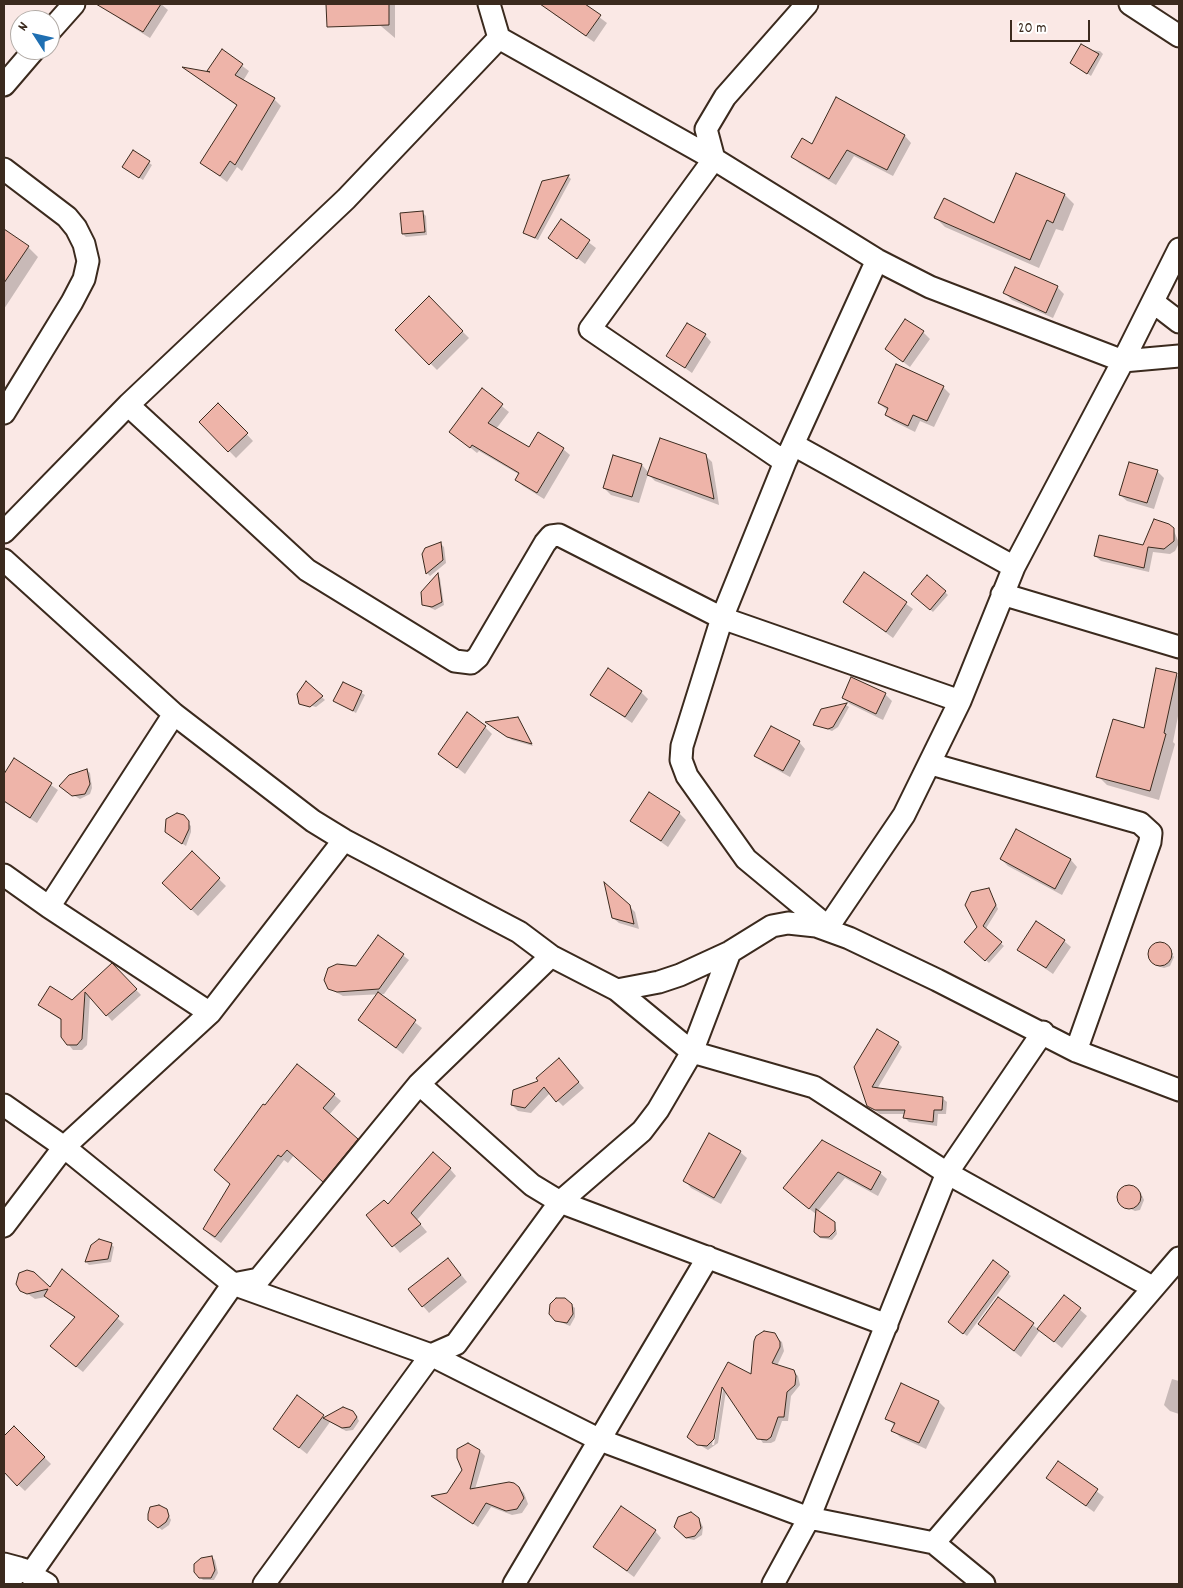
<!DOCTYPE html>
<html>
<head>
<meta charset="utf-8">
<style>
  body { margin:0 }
  #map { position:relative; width:1183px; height:1588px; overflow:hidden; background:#fae8e5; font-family:Dekko,sans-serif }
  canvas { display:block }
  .frame { position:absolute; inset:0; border:5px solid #3b2a1e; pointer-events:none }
  .north { position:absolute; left:10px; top:10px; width:50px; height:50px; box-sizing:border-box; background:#fff; border:1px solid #b1aaa5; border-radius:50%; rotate:305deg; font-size:14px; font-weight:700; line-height:20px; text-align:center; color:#3b2a1e }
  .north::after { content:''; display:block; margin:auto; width:18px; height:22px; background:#1f6fb2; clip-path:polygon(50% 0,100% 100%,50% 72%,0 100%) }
  .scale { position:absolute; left:1010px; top:20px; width:80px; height:22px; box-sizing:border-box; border:2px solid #3b2a1e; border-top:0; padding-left:6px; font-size:15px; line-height:18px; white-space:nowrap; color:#3b2a1e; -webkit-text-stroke:4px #fff; paint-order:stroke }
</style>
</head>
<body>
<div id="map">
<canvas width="1183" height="1588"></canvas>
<div class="frame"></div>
<div class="north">N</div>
<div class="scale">20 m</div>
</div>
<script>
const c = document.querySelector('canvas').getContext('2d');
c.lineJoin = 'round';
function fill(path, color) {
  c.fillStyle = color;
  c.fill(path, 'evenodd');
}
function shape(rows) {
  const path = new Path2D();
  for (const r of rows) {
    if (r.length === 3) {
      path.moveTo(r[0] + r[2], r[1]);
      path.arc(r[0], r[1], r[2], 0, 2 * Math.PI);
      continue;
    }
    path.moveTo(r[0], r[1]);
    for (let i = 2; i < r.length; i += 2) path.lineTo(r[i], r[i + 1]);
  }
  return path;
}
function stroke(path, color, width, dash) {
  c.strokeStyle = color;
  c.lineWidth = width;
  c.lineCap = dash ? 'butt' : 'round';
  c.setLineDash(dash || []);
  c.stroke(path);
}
fill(shape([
  [120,4,161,4,168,10,150,38,121,20,114,14],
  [355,4,395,4,395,38],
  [552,4,582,4,607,23,594,42,555,15,549,9],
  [1080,49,1100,51,1103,54,1091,76,1072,63],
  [222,51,249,71,243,81,274,99,281,106,242,171,237,167,227,182,202,163,237,106,186,69,212,74],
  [836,99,905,136,911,143,893,176,854,156,836,185,799,163,792,156,812,146],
  [134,152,152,165,143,180,127,170],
  [1017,174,1065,195,1074,204,1063,231,1056,229,1039,268,945,227,936,218,995,225],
  [568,176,571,179,538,240,528,235,525,232],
  [423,213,426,216,427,235,406,237,403,234],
  [561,221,596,248,585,264,550,237],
  [4,231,28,247,38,257,4,309],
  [1057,287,1064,294,1053,318,1012,300,1005,293],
  [429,298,469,338,437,370,397,330],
  [923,332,930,339,910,367,886,349],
  [705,335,711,342,692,373,668,356],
  [943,387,950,394,934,427,920,421,915,432,893,421,886,415,888,411,879,403],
  [482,390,509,412,496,429,529,449,563,449,570,455,544,499,523,486,517,480,520,475,479,451,477,453,451,432],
  [218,404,253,441,236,458,201,422],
  [705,455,712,462,719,505,655,481,648,474,639,503,611,495,604,488,614,456,642,465,649,473],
  [1157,471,1164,478,1154,509,1127,501,1120,495],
  [1168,525,1174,531,1179,543,1175,551,1170,554,1153,552,1149,572,1101,561,1095,556,1144,547],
  [441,544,444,547,446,563,430,576,427,573,423,555],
  [865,574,913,609,893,638,845,602],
  [438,575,440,578,444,605,435,610,423,604],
  [945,592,948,595,933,612,916,597],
  [1176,674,1179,677,1179,711,1173,742,1175,744,1159,800,1107,785,1098,776,1145,729],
  [306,682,325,700,316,707,301,703],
  [343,683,365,695,356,713,335,701],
  [641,692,648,699,632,723,592,695],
  [885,694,892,701,883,720,850,704,843,698],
  [846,705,849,707,838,727,832,731,814,724,822,710],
  [520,722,533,746,512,740,490,724],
  [485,727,492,734,465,774,440,754],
  [799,742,805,749,790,777,763,762,756,756],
  [14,759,58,790,37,823,4,802,4,776],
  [87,770,90,773,92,788,90,794,80,799,63,789],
  [679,813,686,820,668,847,632,821],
  [180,815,191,826,191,832,186,846,169,835],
  [1017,831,1071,860,1077,867,1062,895,1008,866,1001,859],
  [192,853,226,886,198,916,164,883],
  [989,889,998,909,985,930,1004,946,989,963,969,945,979,928],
  [629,906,635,912,639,929,619,923,613,918],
  [379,937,409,960,384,994,343,996,332,990,327,984,325,976,329,969,356,967],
  [1064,941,1071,947,1053,974,1019,950],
  [1164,944,1174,957,1170,966,1164,968,1157,966,1150,957,1154,945],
  [112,965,141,995,112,1021,90,996,87,1045,82,1050,73,1050,68,1044,62,1021,39,1004,72,1001],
  [379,994,422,1028,403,1054,360,1020],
  [898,1043,902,1047,877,1089,942,1098,947,1102,946,1114,938,1114,937,1126,909,1122,905,1118,905,1114,880,1114,868,1105,855,1067],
  [564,1066,584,1088,563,1106,550,1093,531,1113,518,1111,512,1105],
  [334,1095,341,1101,329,1115,363,1146,330,1187,294,1155,288,1163,284,1160,221,1243,211,1236,204,1229,231,1184],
  [822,1141,880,1173,887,1179,878,1196,845,1178,818,1211,835,1223,837,1234,832,1240,820,1238,817,1234,814,1227,816,1214,791,1195],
  [740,1152,747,1158,721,1204,691,1188,685,1181],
  [450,1169,456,1176,417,1220,427,1232,400,1253,368,1215],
  [1131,1186,1141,1193,1144,1200,1140,1210,1135,1211,1121,1204,1118,1196,1121,1190],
  [111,1244,114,1247,111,1262,89,1265,86,1262,92,1246],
  [993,1262,1011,1276,967,1336,952,1325],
  [454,1266,467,1282,429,1313,423,1306],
  [62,1271,124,1324,83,1372,58,1352,75,1318,46,1297,35,1299,18,1287,50,1288],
  [1064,1296,1087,1316,1062,1348,1040,1330,1021,1357,979,1324,998,1298,1038,1329],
  [571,1305,575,1308,575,1317,570,1326,556,1320],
  [765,1332,769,1332,782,1342,784,1351,777,1366,793,1371,798,1376,800,1385,791,1396,788,1421,782,1421,775,1441,771,1443,763,1443,726,1391,718,1443,708,1450,693,1441,729,1363,752,1376],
  [724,1384,714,1445,712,1445,721,1387],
  [1172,1379,1179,1381,1179,1414,1170,1411,1164,1405],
  [902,1385,939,1402,945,1408,926,1449,900,1437,893,1430,895,1426,887,1418],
  [356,1415,359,1421,353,1430,346,1431,330,1422,307,1454,274,1428,323,1416,325,1418],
  [14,1427,51,1464,25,1491,4,1471,4,1438],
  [480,1451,485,1456,475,1489,519,1488,524,1493,528,1504,522,1513,512,1515,491,1507,478,1527,433,1497,448,1495],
  [1058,1462,1104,1497,1094,1512,1048,1478],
  [166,1510,171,1520,169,1525,162,1530,153,1523],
  [699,1519,703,1527,702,1535,694,1540,685,1538,675,1527],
  [655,1531,661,1538,634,1577,594,1547],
  [212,1557,215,1560,218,1573,214,1580,203,1580,195,1572]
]), '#0003');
const building = shape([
  [96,4,161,4,143,32,96,4],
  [326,4,389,4,389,25,327,27,326,4],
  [540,4,585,4,601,15,586,36,540,4],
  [1081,44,1099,54,1087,74,1070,63,1081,44],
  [222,49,243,64,235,75,275,98,235,165,230,161,220,176,200,163,237,105,182,67,210,72,207,71,222,49],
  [836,97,905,135,887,170,847,150,829,179,791,157,802,138,812,144,836,97],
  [133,150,150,161,139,178,122,167,133,150],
  [1016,173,1065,194,1053,223,1047,220,1030,260,934,218,944,198,994,223,1016,173],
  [569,175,535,238,523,233,542,181,569,175],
  [423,211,425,232,402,234,400,213,423,211],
  [561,219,590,240,577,259,548,238,561,219],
  [4,229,29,246,4,283,4,229],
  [1015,267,1058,286,1046,313,1003,293,1015,267],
  [429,296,463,331,429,365,395,330,429,296],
  [905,319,924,331,903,362,885,349,905,319],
  [687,323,706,334,685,368,666,356,687,323],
  [896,364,944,386,927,421,913,415,908,426,885,415,888,408,878,403,896,364],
  [482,388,503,404,488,423,529,447,538,432,564,448,537,493,515,480,519,473,472,445,470,448,449,432,482,388],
  [218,403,248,433,228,452,199,422,218,403],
  [660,438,706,454,714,499,647,475,660,438],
  [613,455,642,464,632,497,603,488,613,455],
  [1129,462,1158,470,1147,503,1119,495,1129,462],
  [1154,519,1169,524,1174,528,1174,541,1164,549,1148,547,1144,568,1094,556,1099,535,1143,545,1154,519],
  [441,542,443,560,426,574,422,554,425,548,441,542],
  [864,572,907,602,886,632,843,602,864,572],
  [438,573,442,602,432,607,422,605,421,592,438,573],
  [927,575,946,591,930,610,911,594,927,575],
  [608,668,642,691,625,717,590,695,608,668],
  [1156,668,1177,673,1164,733,1166,734,1150,791,1096,777,1113,719,1144,728,1156,668],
  [851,677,886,693,876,714,842,698,851,677],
  [306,681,323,696,310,707,299,704,297,694,306,681],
  [343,682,362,691,353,711,333,701,343,682],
  [847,703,833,727,828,729,813,725,821,709,847,703],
  [467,712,486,726,457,768,438,754,467,712],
  [518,717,532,744,507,737,485,722,518,717],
  [771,726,800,741,783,771,754,756,771,726],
  [14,758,52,783,30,818,4,801,4,774,14,758],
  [87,769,90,784,85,794,72,796,59,786,69,775,87,769],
  [649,792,680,812,661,841,630,821,649,792],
  [177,813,184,815,189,821,189,829,182,844,165,832,166,819,177,813],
  [1016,829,1071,859,1055,889,1000,859,1016,829],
  [192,851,220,878,191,910,162,883,192,851],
  [604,882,630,905,634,924,612,918,604,882],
  [989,888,996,905,983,926,1002,942,985,961,964,942,977,927,965,905,971,892,989,888],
  [1036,921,1065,940,1046,968,1017,950,1036,921],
  [378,935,404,954,379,989,337,992,328,989,324,980,328,968,337,964,356,966,378,935],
  [1160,954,12],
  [112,963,137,989,106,1016,85,992,82,1039,77,1045,67,1045,61,1037,61,1019,38,1005,50,986,72,1000,112,963],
  [378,992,416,1020,396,1048,358,1020,378,992],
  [877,1029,899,1042,872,1087,943,1097,942,1110,934,1110,933,1122,903,1118,905,1110,875,1110,867,1106,854,1067,877,1029],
  [559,1058,579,1082,556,1102,544,1087,525,1108,511,1105,513,1090,538,1081,536,1078,559,1058],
  [297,1064,335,1094,323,1108,358,1139,323,1182,287,1150,281,1157,278,1155,215,1237,203,1229,230,1184,214,1170,263,1104,265,1105,297,1064],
  [709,1133,741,1151,714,1198,683,1181,709,1133],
  [822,1140,881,1172,871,1190,838,1172,809,1209,783,1188,822,1140],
  [433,1152,451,1168,411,1213,421,1224,392,1247,366,1215,384,1200,388,1204,433,1152],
  [1129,1197,12],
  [816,1209,835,1222,835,1231,829,1237,820,1237,814,1232,816,1209],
  [99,1239,112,1243,108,1259,85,1262,91,1245,99,1239],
  [448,1258,461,1275,422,1307,408,1289,448,1258],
  [993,1260,1009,1272,963,1334,948,1322,993,1260],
  [62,1269,119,1316,76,1367,50,1346,75,1317,44,1296,48,1289,27,1294,20,1291,16,1284,19,1273,27,1270,34,1272,50,1287,62,1269],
  [1064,1295,1081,1308,1054,1342,1037,1329,1064,1295],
  [998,1297,1034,1323,1014,1351,978,1324,998,1297],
  [556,1298,565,1298,572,1304,573,1314,567,1323,555,1321,549,1314,550,1304,556,1298],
  [764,1331,775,1333,780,1342,780,1347,772,1363,794,1370,796,1376,795,1385,787,1392,784,1417,778,1417,771,1437,767,1440,757,1439,722,1387,714,1439,707,1446,697,1445,687,1437,728,1362,751,1374,754,1341,756,1336,764,1331],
  [901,1383,939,1401,919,1443,891,1431,895,1423,885,1419,901,1383],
  [297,1395,324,1415,299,1448,273,1429,297,1395],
  [343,1407,353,1411,357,1417,350,1427,342,1428,323,1418,343,1407],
  [14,1426,45,1457,17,1486,4,1472,4,1436,14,1426],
  [468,1443,480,1450,470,1489,509,1482,514,1483,519,1487,524,1498,517,1509,506,1511,486,1503,473,1524,431,1496,447,1493,462,1470,457,1458,457,1449,468,1443],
  [1058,1461,1098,1489,1086,1506,1046,1478,1058,1461],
  [159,1505,167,1509,169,1516,166,1522,158,1528,148,1520,148,1514,150,1507,159,1505],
  [621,1506,656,1530,627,1571,593,1547,621,1506],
  [691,1512,699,1518,701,1528,695,1536,686,1538,674,1527,678,1517,691,1512],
  [212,1556,215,1570,211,1578,199,1578,194,1572,194,1564,201,1558,212,1556]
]);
fill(building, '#eeb4a9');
stroke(building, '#3b2a1e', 1);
const street = shape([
  [489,4,499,38,714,159,877,260,930,287,1123,361,1179,356],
  [1130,4,1179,36],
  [50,31,74,4],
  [4,85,34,50],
  [4,169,67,217,76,228,84,244,88,261,84,279,72,302,4,413],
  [1153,302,1179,322],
  [128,405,307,570,455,661,471,663,478,657,545,543,551,536,559,535,722,618,960,701],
  [794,445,1014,567],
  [785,462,590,329,714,159,706,129,725,97,807,4],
  [4,532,128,405,346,199,499,38],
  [4,560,174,714,313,821,344,840,519,932,551,956,617,990,659,982,680,975,730,952,772,926,788,923,816,926,849,938,937,980,1076,1051,1179,1090],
  [1002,594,1179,647],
  [931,764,1140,823,1151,833,1150,842,1076,1051],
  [4,875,49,907,210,1013],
  [49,907,174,714],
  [816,926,828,927,904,815,960,701,1014,567,1123,361,1179,249],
  [828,927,746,859,687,776,681,760,682,746,722,618,785,462,877,260],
  [617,990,692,1052,814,1087,947,1173,1152,1287],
  [419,1084,532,1185,560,1202,887,1325],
  [4,1105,64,1147,233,1284,431,1355,600,1440,809,1518,934,1543,984,1584],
  [4,1226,64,1147,210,1013,344,840],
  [934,1543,1179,1258],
  [4,1564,19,1568,47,1584],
  [8,1584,19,1568,32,1572,233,1284,259,1279,419,1084,551,956],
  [264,1584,431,1355,456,1344,560,1202,642,1131,658,1110,692,1052,730,952],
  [514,1584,708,1257],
  [773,1584,809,1518,947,1173,1043,1032]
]);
stroke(street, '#3b2a1e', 25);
stroke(street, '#fff', 21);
</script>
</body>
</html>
